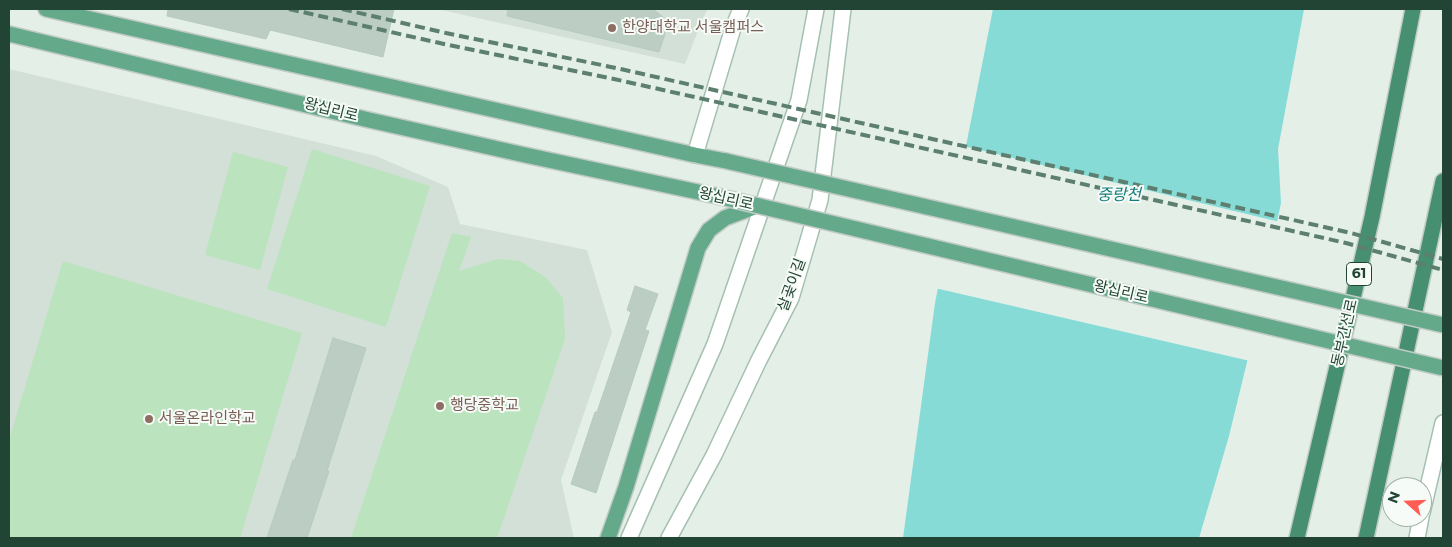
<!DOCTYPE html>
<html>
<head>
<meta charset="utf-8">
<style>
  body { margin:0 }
  #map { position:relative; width:1452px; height:547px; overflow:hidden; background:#e4efe8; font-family:Montserrat,sans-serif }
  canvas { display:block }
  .frame { position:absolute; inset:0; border:10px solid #214434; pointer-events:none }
  .north { position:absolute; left:1382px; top:477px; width:50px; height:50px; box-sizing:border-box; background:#f6fbf7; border:1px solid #a1b2a9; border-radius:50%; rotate:290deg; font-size:14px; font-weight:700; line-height:20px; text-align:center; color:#214434 }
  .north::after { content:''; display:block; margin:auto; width:18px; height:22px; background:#ff5c53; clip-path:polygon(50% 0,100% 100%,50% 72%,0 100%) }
</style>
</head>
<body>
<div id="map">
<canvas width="1452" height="547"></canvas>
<div class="frame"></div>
<div class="north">N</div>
</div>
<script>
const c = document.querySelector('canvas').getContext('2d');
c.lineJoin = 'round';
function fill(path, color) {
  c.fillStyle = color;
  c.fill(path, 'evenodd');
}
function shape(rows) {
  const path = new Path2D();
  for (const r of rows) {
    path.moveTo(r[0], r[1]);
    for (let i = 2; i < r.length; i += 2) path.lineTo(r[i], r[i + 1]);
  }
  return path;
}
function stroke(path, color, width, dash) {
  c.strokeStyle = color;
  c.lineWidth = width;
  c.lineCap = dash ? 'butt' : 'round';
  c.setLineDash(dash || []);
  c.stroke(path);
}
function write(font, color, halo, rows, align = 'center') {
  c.font = font + ' Montserrat,"Noto Sans KR",sans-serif';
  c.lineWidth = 4;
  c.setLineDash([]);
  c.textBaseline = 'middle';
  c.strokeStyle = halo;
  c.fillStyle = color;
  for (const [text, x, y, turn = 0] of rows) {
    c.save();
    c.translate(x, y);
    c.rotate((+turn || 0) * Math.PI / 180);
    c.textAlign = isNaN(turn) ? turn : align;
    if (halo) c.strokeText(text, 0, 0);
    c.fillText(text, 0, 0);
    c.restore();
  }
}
fill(shape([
  [437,9,708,9,703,18,685,64],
  [9,69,376,156,448,187,460,224,587,250,612,332,561,480,574,538,9,538]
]), '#d2e0d7');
fill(shape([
  [312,149,430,186,386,327,267,289],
  [233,152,288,167,260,270,205,255],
  [452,233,471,237,459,271,498,259,520,261,545,277,563,298,565,339,497,538,351,538],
  [63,261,302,333,240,538,9,538,9,440]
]), '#bbe3be');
fill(shape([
  [993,9,1304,9,1278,149,1281,203,1248,358,1229,436,1199,538,903,538,935,303]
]), '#86dbd7');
fill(shape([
  [963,146,1280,222,1250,361,935,288]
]), '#e4efe8');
const building = shape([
  [168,9,394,9,383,57,270,30,266,39,167,16,168,9],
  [508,9,653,9,663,17,665,34,659,52,507,16,508,9],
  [635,286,658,294,645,330,649,331,596,493,571,484,595,412,597,412,631,312,627,310,635,286],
  [333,338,366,348,327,471,329,471,307,538,267,538,293,460,295,460,333,338]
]);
fill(building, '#bccec3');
stroke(building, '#b6cabe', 1);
const secondary = shape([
  [695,155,733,28,741,9],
  [1422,513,1443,423],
  [629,538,715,344,799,100,816,9],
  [669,538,714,455,759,360,791,298,820,200,843,9],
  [1417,538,1421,517]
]);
const primary = shape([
  [46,9,695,155,726,161],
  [9,34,369,120,525,155,717,196],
  [608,538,626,487,698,248,709,230,725,218,757,206]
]);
const trunk = shape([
  [1297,538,1372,217,1413,9],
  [1366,538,1443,181]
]);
stroke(secondary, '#a4c0b1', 18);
stroke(primary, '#c1cbc6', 18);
stroke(trunk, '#c1cbc6', 18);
stroke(secondary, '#fff', 15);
stroke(primary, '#64aa8a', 15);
stroke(trunk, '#468f70', 15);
stroke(shape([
  [289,9,444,44,614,79,1346,243,1443,270],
  [342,9,446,33,616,68,1351,233,1443,259]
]), '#5c7f6f', 4, [10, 5]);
const primaryBridge = shape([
  [726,161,1443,325],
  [717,196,1443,368]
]);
stroke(primaryBridge, '#c1cbc6', 18, []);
stroke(primaryBridge, '#64aa8a', 15);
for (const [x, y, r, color] of [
  [612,28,5,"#8d6e63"],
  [440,406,5,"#8d6e63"],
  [149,419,5,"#8d6e63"]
]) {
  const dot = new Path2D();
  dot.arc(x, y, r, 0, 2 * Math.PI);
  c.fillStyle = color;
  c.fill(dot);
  stroke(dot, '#f6fbf7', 2);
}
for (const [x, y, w] of [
  [1359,274,25]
]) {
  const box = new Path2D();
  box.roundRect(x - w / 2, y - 11.5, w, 23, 4);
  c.fillStyle = '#f6fbf7';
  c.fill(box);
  stroke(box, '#214434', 1);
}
write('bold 14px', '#214434', null, [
  ["61",1359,274]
]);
write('15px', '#785e54', '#f6fbf7', [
  ["한양대학교 서울캠퍼스",622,28],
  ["행당중학교",450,406],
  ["서울온라인학교",159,419]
], 'left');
write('15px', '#214434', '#f6fbf7', [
  ["왕십리로",331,110,14],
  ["왕십리로",726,199,13],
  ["살곶이길",792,285,-70],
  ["왕십리로",1121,292,13],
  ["동부간선로",1345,333,-77]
]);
write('italic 16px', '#127d79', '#f6fbf7', [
  ["중랑천",1119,195]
]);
</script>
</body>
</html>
